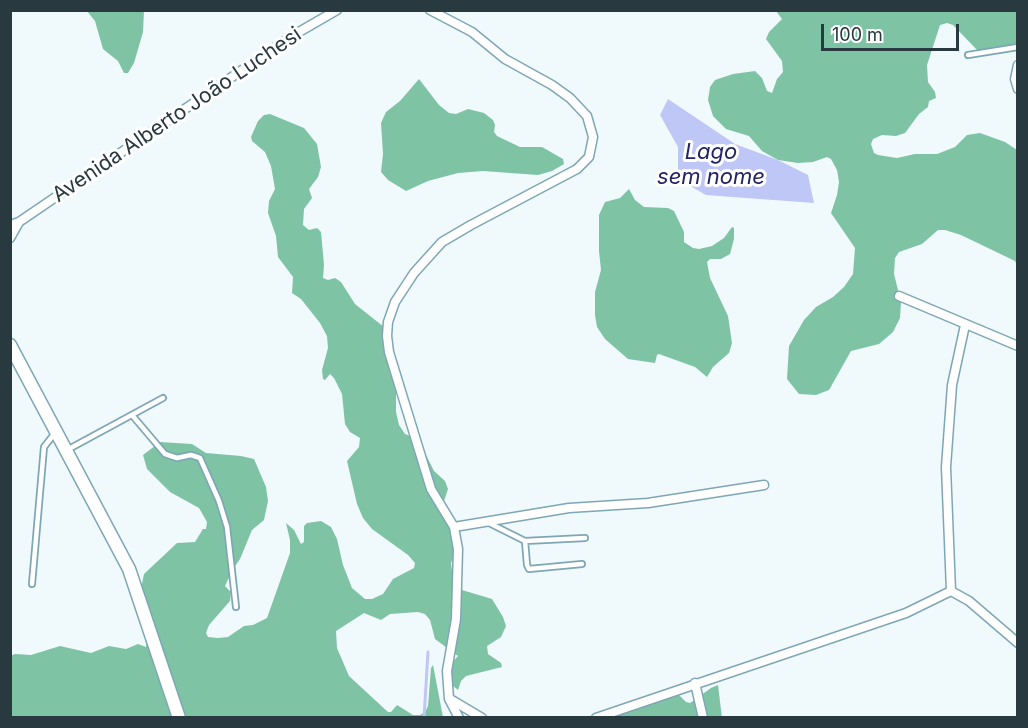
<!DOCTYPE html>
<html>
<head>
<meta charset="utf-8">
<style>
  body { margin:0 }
  #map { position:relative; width:1028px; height:728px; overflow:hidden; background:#f0f9fc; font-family:Inter,sans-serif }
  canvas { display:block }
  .frame { position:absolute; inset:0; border:12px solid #28393f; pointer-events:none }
  .scale { position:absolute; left:821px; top:24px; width:138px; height:27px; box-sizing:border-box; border:3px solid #28393f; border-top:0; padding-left:8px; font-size:18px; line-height:21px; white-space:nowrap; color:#28393f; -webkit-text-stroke:4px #fff; paint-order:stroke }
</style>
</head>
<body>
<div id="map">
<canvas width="1028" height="728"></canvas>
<div class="frame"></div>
<div class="scale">100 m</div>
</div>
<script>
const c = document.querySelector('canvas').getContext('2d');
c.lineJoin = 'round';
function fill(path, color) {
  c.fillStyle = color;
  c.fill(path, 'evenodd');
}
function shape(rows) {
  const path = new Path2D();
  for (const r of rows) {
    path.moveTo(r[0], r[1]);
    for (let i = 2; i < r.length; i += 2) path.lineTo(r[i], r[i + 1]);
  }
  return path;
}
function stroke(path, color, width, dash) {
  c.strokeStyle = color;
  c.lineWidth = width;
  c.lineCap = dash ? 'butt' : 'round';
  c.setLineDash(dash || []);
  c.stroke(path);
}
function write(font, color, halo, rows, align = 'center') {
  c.font = font + ' Inter,sans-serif';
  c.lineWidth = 6;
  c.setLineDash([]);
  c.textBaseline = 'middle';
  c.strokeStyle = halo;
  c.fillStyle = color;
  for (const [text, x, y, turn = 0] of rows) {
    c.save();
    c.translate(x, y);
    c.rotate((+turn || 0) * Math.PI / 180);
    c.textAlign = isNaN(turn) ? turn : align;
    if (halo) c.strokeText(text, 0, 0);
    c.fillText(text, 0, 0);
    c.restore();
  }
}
fill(shape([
  [87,11,144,11,143,32,134,63,128,73,124,73,118,61,103,49,95,21],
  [776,11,1017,11,1017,45,1002,53,989,55,980,53,953,25,947,23,940,25,927,65,928,82,935,92,936,98,929,101,928,107,919,114,905,133,896,136,882,135,873,139,871,144,874,153,878,155,897,158,915,154,937,154,955,147,967,135,980,133,1005,142,1017,150,1017,265,1015,261,961,235,945,230,938,230,922,244,899,252,895,258,894,274,901,302,900,318,893,332,879,344,851,351,829,390,816,395,799,394,787,379,789,346,804,320,816,307,833,297,844,287,853,274,855,248,831,213,837,195,839,182,837,170,831,159,827,157,813,162,798,163,778,160,762,151,749,136,726,129,713,116,708,100,710,87,715,80,733,74,755,71,762,78,767,91,772,93,777,79,783,72,782,61,766,39,769,32,782,19],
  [419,79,439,105,449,113,456,114,468,109,484,113,493,120,495,125,494,132,497,136,520,147,542,147,563,159,564,164,552,171,538,175,483,171,458,173,428,181,406,191,388,180,381,172,383,154,381,123,386,112,400,101],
  [270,114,304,128,317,144,321,167,318,177,309,189,312,198,304,209,303,225,309,230,317,228,321,232,324,265,323,278,328,280,335,278,341,282,355,304,384,327,396,388,396,412,399,425,405,434,418,439,434,471,445,481,448,489,443,504,461,540,451,563,453,579,462,590,492,599,503,617,506,626,501,637,487,646,488,654,501,663,502,667,466,676,461,681,458,690,453,686,449,673,450,665,458,656,435,639,430,620,425,614,418,612,390,614,381,620,364,613,336,631,337,648,349,676,388,712,391,712,397,705,413,715,420,715,425,712,428,706,431,668,433,665,443,717,11,718,10,656,15,654,31,655,60,646,91,653,109,646,126,649,138,644,146,647,147,641,138,603,144,574,177,543,195,542,203,529,206,529,207,522,199,508,170,492,147,469,143,455,160,442,192,444,206,453,241,456,254,459,266,487,268,501,264,520,252,530,240,559,233,569,225,586,231,592,230,601,209,625,206,633,208,637,218,638,228,637,244,626,253,625,267,618,290,553,290,540,286,523,294,530,301,544,304,542,304,526,307,523,321,521,331,527,337,539,343,565,352,588,365,599,372,599,383,594,393,579,414,568,415,563,408,555,372,529,363,518,357,504,347,461,359,447,360,438,350,432,345,424,342,394,334,378,330,374,325,380,323,379,322,370,328,348,327,336,320,323,301,299,292,293,293,277,278,257,276,236,268,213,269,201,275,189,271,166,265,152,252,141,251,137,258,121,264,115],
  [629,189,635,200,644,207,668,208,674,211,684,232,684,242,693,248,699,249,712,246,724,238,732,227,734,228,734,239,730,254,721,259,710,259,707,262,710,278,728,316,732,343,729,353,713,367,707,377,695,367,659,354,657,355,655,363,628,359,605,339,597,327,595,315,595,292,601,270,599,251,599,215,605,202,620,198],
  [718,685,722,718,594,718,678,694,686,702,690,703,711,688]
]), '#7fc3a5');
fill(shape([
  [668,99,735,144,778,160,808,175,814,203,706,195,678,179,678,147,660,115]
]), '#bfc7f6');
stroke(shape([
  [424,718,428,652]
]), '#bfc7f6', 3);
const lane = shape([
  [968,55,1018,47],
  [132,415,165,454,177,458,191,455,200,458,219,501,227,527,236,607],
  [67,450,163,398],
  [489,523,525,541,585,538],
  [525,541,527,565,529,569,582,564],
  [32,584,44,447,55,433]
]);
const street = shape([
  [430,10,472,32,505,59,552,85,570,98,587,116,593,137,589,157,577,169,471,225,442,242,414,273,395,302,388,322,387,336,389,352,431,489,454,527,458,549,456,619,447,671,449,699,459,718],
  [1018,65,1015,79,1018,89],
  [10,225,19,222,292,36,337,10],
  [10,238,19,222],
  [899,296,1018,346],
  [965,325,952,385,946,467,951,591,969,601,1018,643],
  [454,527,569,508,648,503,764,485],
  [695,683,703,718],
  [450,699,482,718],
  [596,718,906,613,951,591]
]);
const secondary = shape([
  [10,345,129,569,179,718]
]);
stroke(lane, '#7ea7b5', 8);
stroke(street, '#7ea7b5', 11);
stroke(secondary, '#7ea7b5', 15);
stroke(lane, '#fff', 4.5);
stroke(street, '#fff', 8);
stroke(secondary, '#fff', 12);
write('21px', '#28393f', '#fff', [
  ["Avenida Alberto João Luchesi",177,115,-34]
]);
write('italic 22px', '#232365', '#fff', [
  ["Lago",711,152],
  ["sem nome",711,177]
]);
</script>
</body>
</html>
